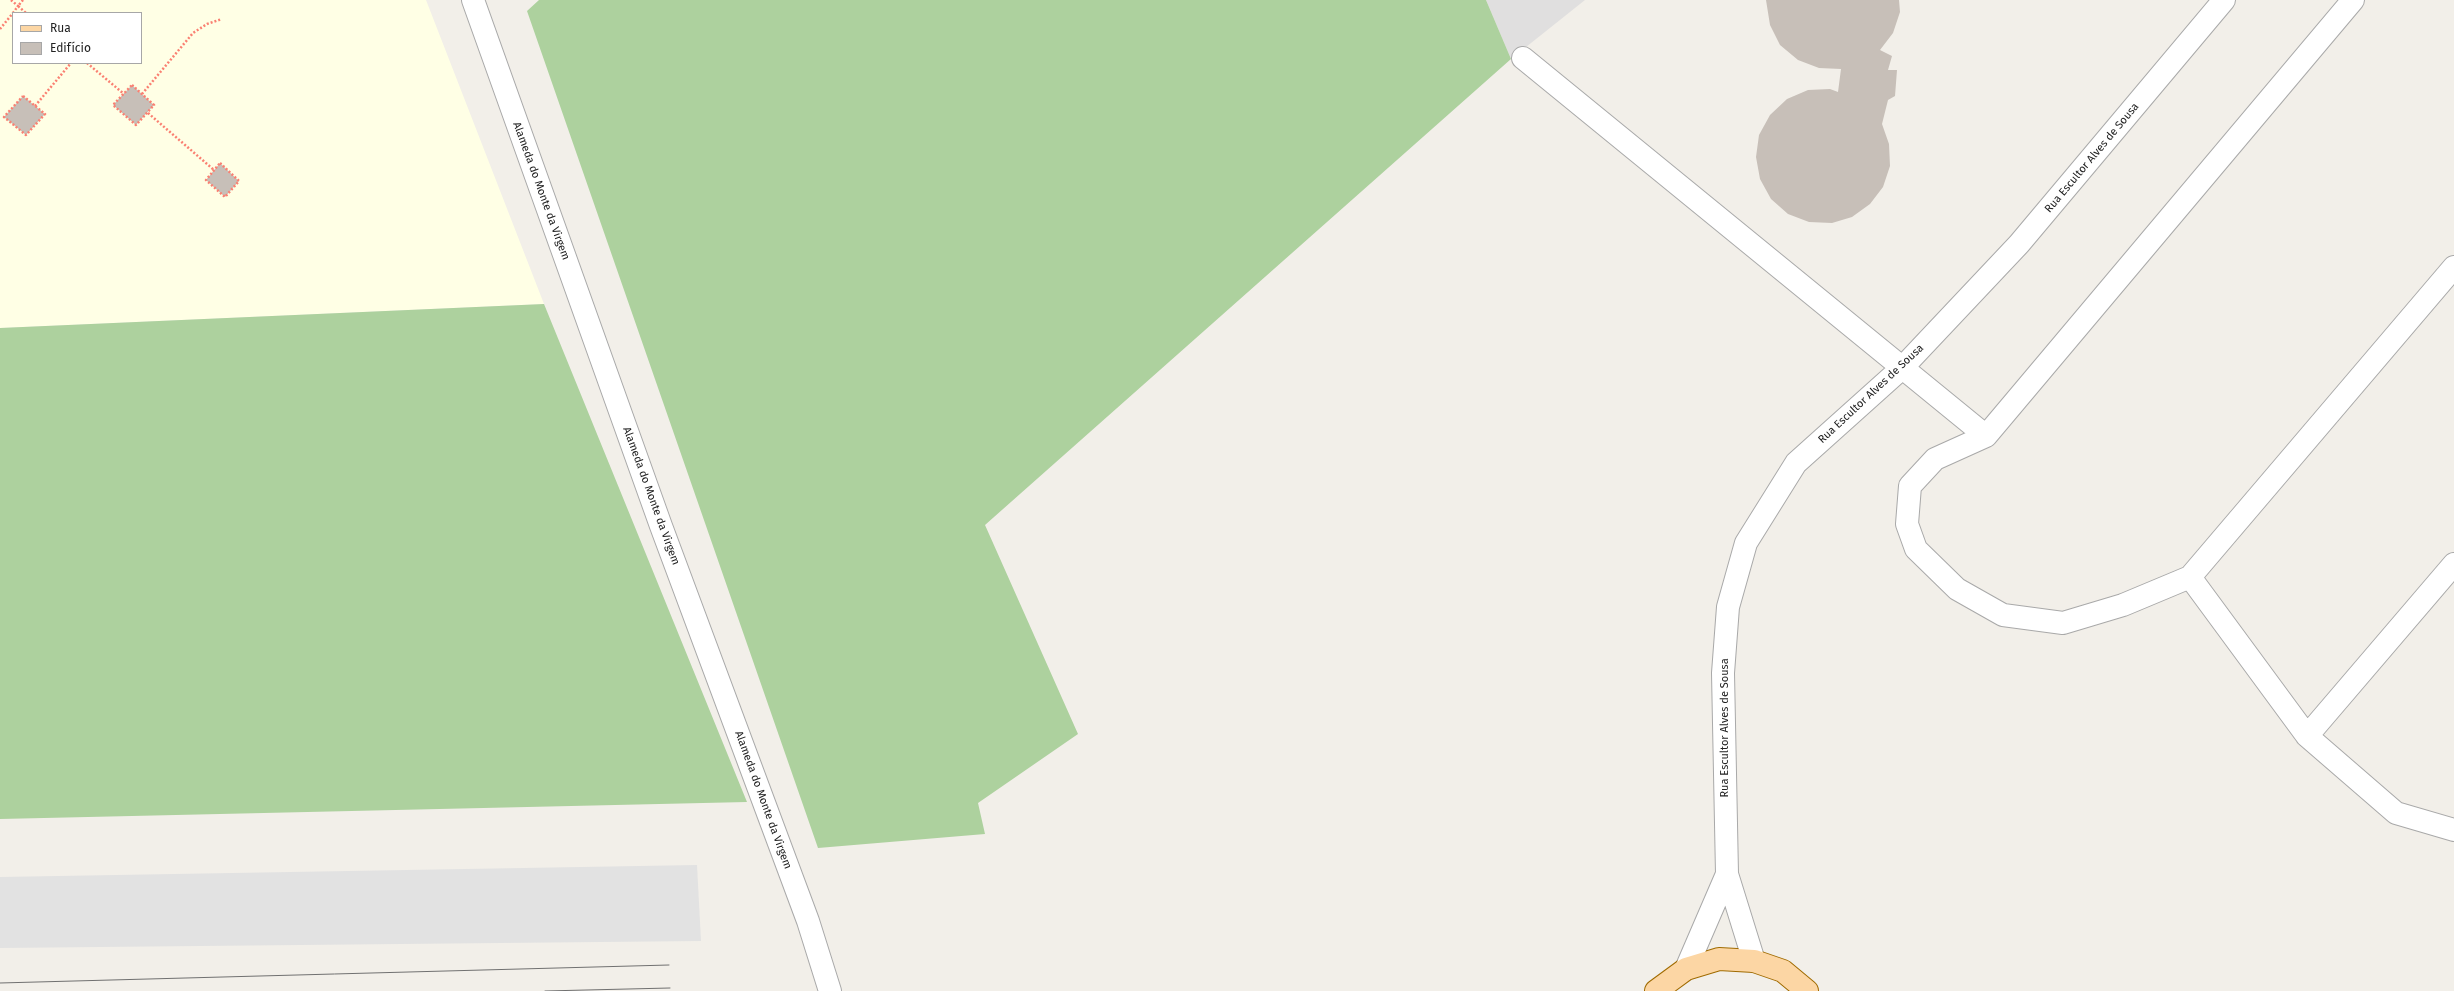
<!DOCTYPE html>
<html>
<head>
<meta charset="utf-8">
<style>
  body { margin:0 }
  #map { position:relative; width:2454px; height:991px; overflow:hidden; background:#f2efe9; font-family:"Fira Sans",sans-serif }
  canvas { display:block }
  .legend { position:absolute; left:12px; top:12px; width:130px; height:52px; box-sizing:border-box; background:#fff; border:1px solid #a7a7a7; margin:0; padding:5px 7px; list-style:none; font-size:12px; color:#222 }
  .legend li { display:flex; align-items:center; gap:8px; height:20px }
  .legend b { width:20px; border:1px solid #a7a7a7 }
</style>
</head>
<body>
<div id="map">
<canvas width="2454" height="991"></canvas>
<ul class="legend">
<li><b style="height:5px;background:#fcd6a4"></b>Rua</li>
<li><b style="height:11px;background:#c7bfb8"></b>Edifício</li>
</ul>
</div>
<script>
const c = document.querySelector('canvas').getContext('2d');
c.lineJoin = 'round';
function fill(path, color) {
  c.fillStyle = color;
  c.fill(path, 'evenodd');
}
function shape(rows) {
  const path = new Path2D();
  for (const r of rows) {
    path.moveTo(r[0], r[1]);
    for (let i = 2; i < r.length; i += 2) path.lineTo(r[i], r[i + 1]);
  }
  return path;
}
function stroke(path, color, width, dash) {
  c.strokeStyle = color;
  c.lineWidth = width;
  c.lineCap = dash ? 'butt' : 'round';
  c.setLineDash(dash || []);
  c.stroke(path);
}
function write(font, color, halo, rows, align = 'center') {
  c.font = font + ' "Fira Sans",sans-serif';
  c.lineWidth = 4;
  c.setLineDash([]);
  c.textBaseline = 'middle';
  c.strokeStyle = halo;
  c.fillStyle = color;
  for (const [text, x, y, turn = 0] of rows) {
    c.save();
    c.translate(x, y);
    c.rotate((+turn || 0) * Math.PI / 180);
    c.textAlign = isNaN(turn) ? turn : align;
    if (halo) c.strokeText(text, 0, 0);
    c.fillText(text, 0, 0);
    c.restore();
  }
}
fill(shape([
  [1486,0,1585,0,1511,59]
]), '#e0dfdf');
fill(shape([
  [0,0,426,0,544,304,0,328],
  [13,13,141,13,141,63,13,63]
]), '#ffffe5');
fill(shape([
  [539,0,1486,0,1511,59,985,525,1078,734,978,803,985,834,818,848,527,11],
  [544,304,747,802,0,819,0,328]
]), '#add19e');
fill(shape([
  [697,865,701,941,0,948,0,877]
]), '#e2e2e2');
fill(shape([
  [1766,0,1899,0,1900,12,1893,33,1880,50,1892,56,1888,70,1897,70,1895,96,1888,100,1882,124,1889,144,1890,166,1883,187,1870,204,1852,217,1832,223,1809,222,1788,214,1771,199,1760,179,1756,157,1759,135,1770,115,1787,99,1808,90,1830,89,1838,92,1841,69,1819,68,1798,60,1780,45,1770,25],
  [132,85,154,105,136,125,113,105],
  [23,96,45,114,26,135,4,117],
  [220,163,239,181,225,197,206,180]
]), '#c7bfb8');
const minor = shape([
  [473,0,661,526,808,921,830,991],
  [2353,0,1986,436,1935,459,1910,486,1907,524,1916,549,1957,589,2003,615,2063,623,2123,605,2190,577,2454,267],
  [1523,58,1986,436],
  [2190,577,2307,736,2396,813,2454,830],
  [2307,736,2454,564],
  [1754,961,1727,874,1723,673,1728,607,1746,543,1796,463,1903,367,2019,244,2224,0],
  [1686,969,1727,874]
]);
const major = shape([
  [1656,991,1686,969,1719,959,1754,961,1783,971,1807,991]
]);
stroke(minor, '#a9a9a9', 24);
stroke(major, '#a06b00', 24);
stroke(shape([
  [11,0,18,6,13,13],
  [23,0,18,6,26,13],
  [0,29,13,13],
  [87,63,124,94],
  [132,85,154,105,136,125,113,105,132,85],
  [142,94,193,33,207,24,222,19],
  [23,96,45,114,26,135,4,117,23,96],
  [35,106,71,63],
  [148,113,214,170],
  [220,163,239,181,225,197,206,180,220,163]
]), '#fa8072', 2.5, [2, 2]);
stroke(minor, '#fff', 22);
stroke(major, '#fcd6a4', 22);
stroke(shape([
  [0,983,669,965],
  [545,991,670,988]
]), '#707070', 1);
write('11px', '#222', '#fff', [
  ["Rua Escultor Alves de Sousa",2092,158,-50],
  ["Alameda do Monte da Virgem",541,191,70],
  ["Rua Escultor Alves de Sousa",1871,394,-43],
  ["Alameda do Monte da Virgem",651,496,70],
  ["Rua Escultor Alves de Sousa",1725,728,-90],
  ["Alameda do Monte da Virgem",763,800,70]
]);
</script>
</body>
</html>
